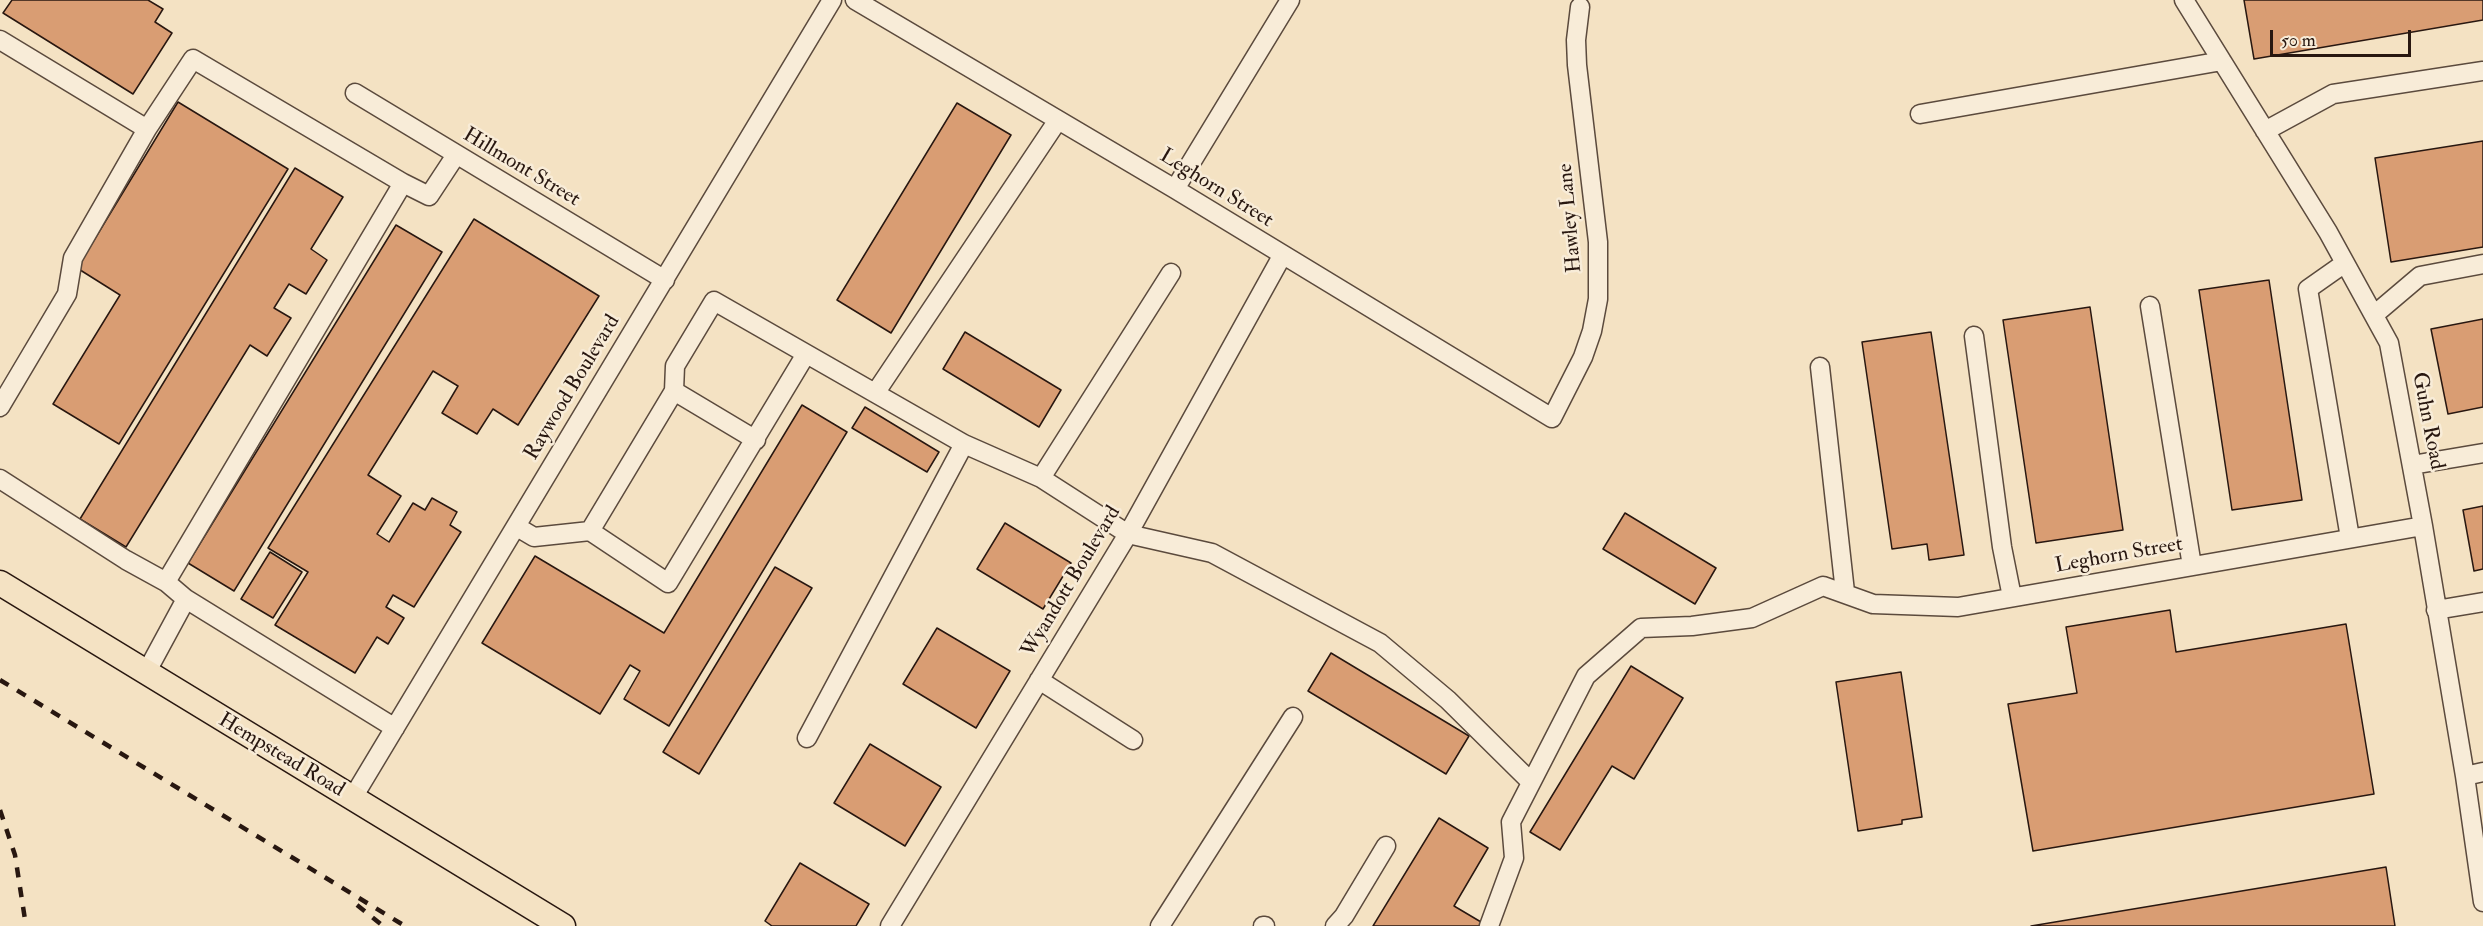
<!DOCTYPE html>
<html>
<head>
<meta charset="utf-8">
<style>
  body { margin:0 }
  #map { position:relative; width:2483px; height:926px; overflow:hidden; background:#f4e2c3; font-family:"IM FELL Double Pica",serif }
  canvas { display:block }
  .scale { position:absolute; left:2270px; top:30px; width:141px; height:27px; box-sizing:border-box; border:3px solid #281710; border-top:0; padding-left:8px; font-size:18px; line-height:21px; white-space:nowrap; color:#281710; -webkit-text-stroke:4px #f8ecd8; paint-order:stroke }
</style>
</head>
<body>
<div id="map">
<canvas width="2483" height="926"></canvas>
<div class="scale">50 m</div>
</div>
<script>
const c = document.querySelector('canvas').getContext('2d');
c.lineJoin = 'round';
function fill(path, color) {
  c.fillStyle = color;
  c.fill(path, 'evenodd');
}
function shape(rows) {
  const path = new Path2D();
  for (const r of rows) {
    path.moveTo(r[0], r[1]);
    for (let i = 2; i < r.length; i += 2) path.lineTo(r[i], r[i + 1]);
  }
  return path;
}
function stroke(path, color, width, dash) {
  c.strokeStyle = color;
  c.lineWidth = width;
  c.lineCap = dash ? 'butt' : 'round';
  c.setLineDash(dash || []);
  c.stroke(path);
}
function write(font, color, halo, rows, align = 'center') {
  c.font = font + ' "IM FELL Double Pica",serif';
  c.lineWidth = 5;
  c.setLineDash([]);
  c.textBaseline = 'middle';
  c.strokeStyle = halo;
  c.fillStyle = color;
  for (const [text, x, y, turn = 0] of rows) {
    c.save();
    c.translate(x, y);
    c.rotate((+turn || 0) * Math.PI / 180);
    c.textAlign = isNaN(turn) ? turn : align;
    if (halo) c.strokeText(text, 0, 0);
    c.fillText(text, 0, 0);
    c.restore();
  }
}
const building = shape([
  [12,0,148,0,163,9,155,22,172,33,133,94,3,13,12,0],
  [2244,0,2483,0,2483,20,2254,59,2244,0],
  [178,102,288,169,119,444,53,404,120,295,77,268,178,102],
  [957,103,1011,135,891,333,837,300,957,103],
  [2483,141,2483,247,2391,262,2375,158,2483,141],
  [295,168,343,197,311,249,327,260,306,294,289,284,274,308,291,318,267,356,250,345,126,547,80,519,295,168],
  [474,219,599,296,518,425,493,409,477,434,442,413,458,386,433,371,368,475,401,496,377,534,389,542,413,503,425,510,432,498,457,512,450,525,461,532,414,607,393,595,386,607,404,618,388,644,377,637,355,673,275,625,308,572,268,548,474,219],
  [396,225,442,252,234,591,188,563,396,225],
  [2269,280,2302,500,2232,510,2199,290,2269,280],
  [2090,307,2123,530,2036,543,2003,320,2090,307],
  [2483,319,2483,407,2448,414,2431,329,2483,319],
  [965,332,1061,390,1039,427,943,369,965,332],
  [1931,332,1964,555,1929,560,1927,544,1892,549,1862,342,1931,332],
  [802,405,847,432,669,726,624,699,640,671,630,665,600,714,482,643,535,556,664,633,802,405],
  [865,407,939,452,927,472,852,428,865,407],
  [2483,506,2483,569,2474,571,2463,510,2483,506],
  [1625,513,1716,568,1695,604,1603,549,1625,513],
  [1005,523,1071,563,1043,609,977,569,1005,523],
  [270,552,302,572,273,618,241,599,270,552],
  [775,567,812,588,699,774,663,752,775,567],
  [2170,610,2176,652,2346,624,2374,794,2033,851,2008,704,2077,693,2066,627,2170,610],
  [937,628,1010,671,976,728,903,684,937,628],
  [1331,653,1469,736,1446,774,1308,691,1331,653],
  [1631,666,1683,698,1634,779,1612,766,1560,850,1530,832,1631,666],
  [1901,672,1922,817,1902,820,1902,824,1858,831,1836,682,1901,672],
  [870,744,941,787,905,846,834,803,870,744],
  [1439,818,1488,848,1454,906,1481,922,1479,926,1373,926,1439,818],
  [800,863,869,904,856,926,772,926,765,921,800,863],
  [2386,867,2395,926,2031,926,2386,867]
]);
fill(building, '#d99d73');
stroke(building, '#281710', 1.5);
const minor = shape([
  [855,0,1175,189,1552,418,1583,357,1592,331,1598,299,1598,242,1577,65,1576,40,1580,7],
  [2184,0,2328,232,2389,343,2423,526,2465,776,2483,902],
  [0,40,147,129],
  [355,93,665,280],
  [1920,114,2222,61],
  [2265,131,2333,94,2483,71],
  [1175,189,1290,0],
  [2345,263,2308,289,2350,538],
  [2150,306,2192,566],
  [2374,315,2420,276,2483,264],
  [1974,336,2002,547,2012,597],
  [806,354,668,583,590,531,674,391,675,366,714,301,964,444,1041,478,1128,534,1212,553,1380,643,1448,700,1531,782],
  [1820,367,1845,592],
  [674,391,756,440],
  [876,392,1058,120],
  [0,407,67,294,73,258,147,129,193,59,403,183],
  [2412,465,2483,453],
  [1041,478,1171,273],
  [0,479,126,560,166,582],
  [517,527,534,537,590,531],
  [186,599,395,728],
  [2436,610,2483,602],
  [146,673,186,599,166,582,403,183,429,196,456,155],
  [1039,680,1133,740],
  [807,738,964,444],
  [2465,776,2483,772],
  [352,799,832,0],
  [890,926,1128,534,1282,256],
  [1160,926,1293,717],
  [1263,926,1265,926],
  [1335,926,1344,916,1386,846],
  [1489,926,1514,858,1511,822,1586,676,1641,628,1692,626,1752,618,1823,586,1873,604,1958,607,2423,526]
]);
const major = shape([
  [0,583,563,926]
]);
stroke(minor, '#5b4a3d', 21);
stroke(major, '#281710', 27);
stroke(minor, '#f8ecd8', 18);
stroke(major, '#f4e2c3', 24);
stroke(shape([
  [0,680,405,926],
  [0,810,15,855,26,926],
  [357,905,383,926]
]), '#281710', 4.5, [10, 10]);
write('21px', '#281710', '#f8ecd8', [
  ["Hillmont Street",521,168,31],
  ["Leghorn Street",1216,189,32],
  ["Hawley Lane",1571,218,-95],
  ["Raywood Boulevard",573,388,-59],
  ["Guhn Road",2427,421,79],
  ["Leghorn Street",2119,556,-10],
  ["Wyandott Boulevard",1072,582,-59],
  ["Hempstead Road",281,756,31]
]);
</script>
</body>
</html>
